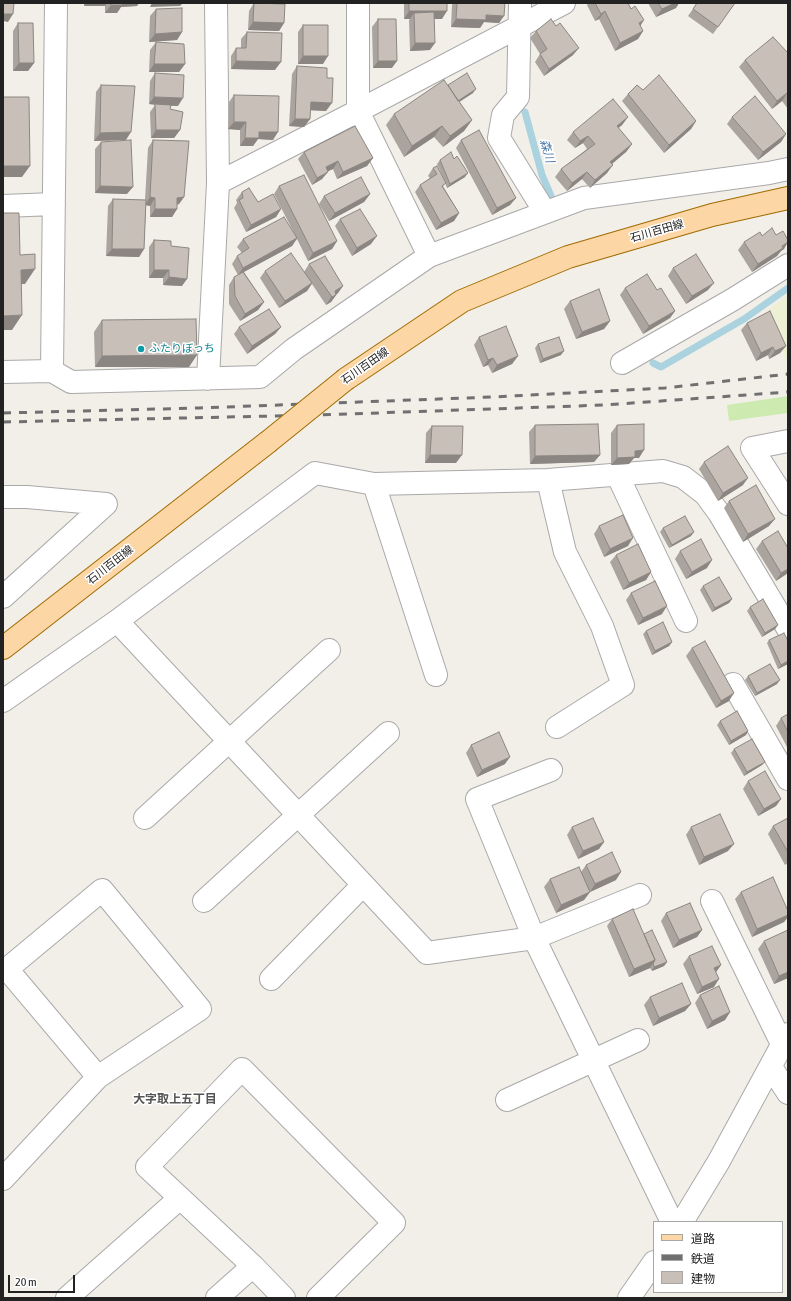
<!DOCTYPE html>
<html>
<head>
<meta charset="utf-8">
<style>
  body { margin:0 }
  #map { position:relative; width:791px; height:1301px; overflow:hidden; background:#f2efe9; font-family:"Asap Condensed","Noto Sans JP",sans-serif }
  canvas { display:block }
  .frame { position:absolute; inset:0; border:4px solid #222; pointer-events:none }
  .legend { position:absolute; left:653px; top:1221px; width:130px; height:72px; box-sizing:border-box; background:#fff; border:1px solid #a7a7a7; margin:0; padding:5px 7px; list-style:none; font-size:12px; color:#222 }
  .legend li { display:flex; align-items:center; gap:8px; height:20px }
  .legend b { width:20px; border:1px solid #a7a7a7 }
  .scale { position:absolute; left:8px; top:1275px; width:67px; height:18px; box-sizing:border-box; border:2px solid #222; border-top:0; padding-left:5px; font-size:12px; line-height:14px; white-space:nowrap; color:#222; -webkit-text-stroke:3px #fff; paint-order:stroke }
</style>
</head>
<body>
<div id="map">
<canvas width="791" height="1301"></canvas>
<div class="frame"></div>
<ul class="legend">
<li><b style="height:5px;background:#fcd6a4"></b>道路</li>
<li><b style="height:5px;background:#707070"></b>鉄道</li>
<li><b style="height:11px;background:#c7bfb8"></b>建物</li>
</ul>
<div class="scale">20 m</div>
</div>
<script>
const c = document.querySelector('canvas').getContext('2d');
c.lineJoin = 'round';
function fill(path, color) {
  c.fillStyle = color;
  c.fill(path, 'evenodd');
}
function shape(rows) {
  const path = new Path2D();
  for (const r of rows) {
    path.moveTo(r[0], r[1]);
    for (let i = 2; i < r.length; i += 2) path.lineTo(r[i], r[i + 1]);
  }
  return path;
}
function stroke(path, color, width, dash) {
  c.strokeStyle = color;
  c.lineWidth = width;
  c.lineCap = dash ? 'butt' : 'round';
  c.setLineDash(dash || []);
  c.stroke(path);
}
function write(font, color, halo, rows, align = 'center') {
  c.font = font + ' "Asap Condensed","Noto Sans JP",sans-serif';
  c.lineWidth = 3;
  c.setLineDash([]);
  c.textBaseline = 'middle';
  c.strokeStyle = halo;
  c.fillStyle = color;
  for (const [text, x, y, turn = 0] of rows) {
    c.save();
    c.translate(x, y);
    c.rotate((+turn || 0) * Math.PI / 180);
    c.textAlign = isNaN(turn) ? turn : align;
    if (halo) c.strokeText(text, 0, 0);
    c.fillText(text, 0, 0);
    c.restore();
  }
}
fill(shape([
  [788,296,788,364,768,309]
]), '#eef0d5');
fill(shape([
  [788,396,788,413,729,421,727,405]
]), '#cdebb0');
stroke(shape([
  [525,112,542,175,551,196],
  [653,363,661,367,744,319,788,288]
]), '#aad3df', 7);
const minor = shape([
  [520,3,518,97,503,115,499,138,545,212],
  [218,183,358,111,564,3],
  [3,206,54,204],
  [429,256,584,198,769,173,788,169],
  [622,363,732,300,788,265],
  [52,371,56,3],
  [3,372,52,371,71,382,260,377,294,349,429,256,358,111,358,3],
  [208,379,218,183,216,3],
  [788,441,752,448,788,504],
  [618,476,686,621],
  [548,480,565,552,602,626,623,685,557,727],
  [374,484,436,675],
  [3,497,27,497,106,504,3,597],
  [117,621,427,953,534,938,640,895],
  [733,684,788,779],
  [3,701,117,621,315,473,374,484,548,480,663,471,683,477,705,494,719,513,788,629],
  [551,770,477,799,534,938,672,1222],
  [145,818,329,650],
  [204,901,388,733],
  [712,901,782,1044],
  [271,979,363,885],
  [771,1067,788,1093],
  [507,1100,638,1040],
  [3,1179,98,1077,200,1009,102,890,7,969,98,1077],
  [682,1222,719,1161,788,1034],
  [67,1298,180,1198],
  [217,1298,253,1266],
  [284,1298,253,1266,147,1167,242,1069,394,1223,318,1298],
  [629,1298,654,1262]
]);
const major = shape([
  [346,379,462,301,568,257,712,215,788,198],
  [3,648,268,442]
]);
stroke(minor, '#a9a9a9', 24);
stroke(major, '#a06b00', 24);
stroke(minor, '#fff', 22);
stroke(major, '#fcd6a4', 22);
stroke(shape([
  [3,413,199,408,492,397,665,388,788,374],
  [3,422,319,415,604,405,788,392]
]), '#707070', 3, [8, 8]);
const majorBridge = shape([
  [268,442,346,379]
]);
stroke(majorBridge, '#a06b00', 24, []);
stroke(majorBridge, '#fcd6a4', 22);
fill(shape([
  [84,3,139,3,137,6,121,7,117,13,105,13,105,6,84,6],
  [254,3,284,23,279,31,248,30,249,11],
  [404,3,447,3,442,19,434,19,430,50,410,51,409,20,410,19,404,19],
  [453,3,505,3,499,23,484,22,480,28,451,27,452,5],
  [588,3,628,3,631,9,643,31,638,39,615,51,599,19,595,21,587,5],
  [648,3,679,3,676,8,656,17],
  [697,3,735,3,713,34,688,16],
  [156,9,182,32,177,40,149,42,150,16],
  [378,19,392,68,373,68,372,27],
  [18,23,34,63,28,71,13,71,13,31],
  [303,25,323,64,298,64,298,32],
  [536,31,573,55,544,76,535,62,540,54,530,38],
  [247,32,275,70,231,69,231,56,236,48,241,48,241,39],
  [156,42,185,64,179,72,149,72,150,50],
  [788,53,788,109,782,101,772,109,739,67,745,60],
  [297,66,326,111,310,110,310,119,304,127,289,126,292,74],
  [155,73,178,106,171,106,170,109,180,130,174,138,151,138,150,112,155,105,149,104,150,81],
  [101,85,126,140,94,141,96,92],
  [448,85,473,93,459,102,472,120,464,131,443,147,434,137,404,157,386,125,394,114],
  [643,90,696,121,691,129,664,153,622,101,628,94],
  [234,95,273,140,258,139,253,146,240,146,240,130,228,129,229,102],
  [628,117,622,125,618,128,632,144,626,152,611,164,607,173,590,188,582,179,567,191,555,177,561,169,587,149,583,143,575,148,567,140,573,132],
  [732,117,786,134,781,142,758,160,727,124],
  [153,140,184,197,179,204,177,205,177,209,172,217,150,217,150,206,146,205,144,249,139,257,106,256,108,206,113,199,145,200,148,148],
  [461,140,516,198,510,205,492,215,456,148],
  [101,142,127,194,95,193,95,149],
  [304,152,373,158,367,166,337,179,333,169,328,171,322,179,312,185,298,159],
  [454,159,465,177,447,188,445,183,443,186,459,213,454,221,436,230,415,192,420,185,430,178,428,176,433,168,444,179,437,164,440,160],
  [279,186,337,241,332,249,308,261,297,239,292,246,244,272,264,302,258,310,240,321,229,304,229,285,234,277,238,275,232,264,237,256,242,253,237,247,243,239,295,235,274,194],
  [242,192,258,202,281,209,276,217,246,232,234,208,237,203,236,200],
  [370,194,364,202,329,221,319,204,324,196],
  [340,219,371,244,352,256,335,226],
  [762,236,784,249,781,251,777,256,752,272,738,250,744,242],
  [154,240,182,286,163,285,163,278,149,278,149,247],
  [309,264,343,286,331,302,326,305,312,284,307,291,279,308,260,278,265,271,304,272],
  [673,268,708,290,686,304,668,276],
  [625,288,657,290,675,311,670,318,643,334,620,295],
  [570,301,610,321,604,329,576,339,564,309],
  [102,320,189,367,95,367,94,332],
  [747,323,786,346,780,353,769,359,768,355,756,361,741,330],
  [239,327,281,327,275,334,247,354,234,334],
  [479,337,518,356,512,364,492,373,488,365,483,367,474,345],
  [538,344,561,355,540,363,535,348],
  [535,425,600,455,594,462,530,464,529,432],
  [617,425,639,458,634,458,629,464,611,465,611,433],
  [432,426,456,463,425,463,426,433],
  [704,462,743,485,718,501,699,469],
  [729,501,769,526,743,542,724,508],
  [599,526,628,546,604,557,594,534],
  [663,528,691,536,669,548,660,532],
  [762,541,788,573,776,581,756,549],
  [680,551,707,568,686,579,675,559],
  [616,555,651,572,646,580,623,590,610,562],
  [703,586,732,599,729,603,712,612,700,590],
  [631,593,662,614,638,625,626,600],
  [750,607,778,625,775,629,762,637,747,611],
  [646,631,672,642,669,646,652,655,643,634],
  [769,640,788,641,788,664,778,669,767,643],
  [692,648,729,701,716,708,686,656],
  [748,676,777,684,755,696,745,680],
  [788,714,788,749,776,726,781,718],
  [720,721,748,731,746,735,729,745,717,725],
  [471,745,505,764,477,777,466,753],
  [734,749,762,765,744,776,731,753],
  [748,781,781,799,776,806,758,816,743,789],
  [788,818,788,863,785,865,768,834,773,826],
  [572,827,604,842,599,849,578,859,567,835],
  [691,827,728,851,699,865,686,835],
  [586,865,616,880,590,892,584,900,556,913,544,887,550,879,581,872],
  [741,892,788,911,788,917,784,922,752,937,735,899],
  [666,913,702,930,697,937,673,948,661,921],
  [612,919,667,962,664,966,652,971,650,968,629,977,607,926],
  [764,941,788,978,774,984,758,949],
  [689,956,721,965,716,972,714,987,697,994,683,964],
  [700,995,730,1012,725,1020,707,1029,695,1003],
  [650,997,691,1004,685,1011,653,1026,644,1005]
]), '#aba49e');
fill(shape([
  [86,3,107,3,105,6,84,6],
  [120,3,139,3,137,6,121,7,117,13,105,13,111,5],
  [152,3,183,3,180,6,150,7],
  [675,3,679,3,676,8,656,17,662,9],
  [409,11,447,11,442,19,414,19,414,13,410,19,404,19],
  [605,11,599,19,595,21,601,14],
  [3,14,13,14,8,22,3,21],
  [486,15,504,16,499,23,484,22,480,28,451,27,456,19],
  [644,20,639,28,639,23],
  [253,22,284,23,279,31,248,30],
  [643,31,638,39,615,51,620,43],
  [182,32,177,40,149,42,155,34],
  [415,43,435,43,430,50,410,51],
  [579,48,573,55,544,76,549,69],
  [303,56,328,56,323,64,298,64],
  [236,61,281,62,275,70,231,69],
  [378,61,397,61,392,68,373,68],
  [19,63,34,63,28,71,13,71],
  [154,64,185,64,179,72,149,72],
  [476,89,473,93,453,106,455,103],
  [787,93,782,101,772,109,777,101],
  [154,97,183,98,178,106,149,104],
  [311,102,332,103,326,111,305,110],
  [628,117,622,125,612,134,617,126],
  [295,119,310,119,304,127,289,126],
  [472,120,464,131,443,147,450,136],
  [696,121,691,129,664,153,669,145],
  [234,122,246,122,240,130,228,129],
  [442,126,434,137,404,157,412,146],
  [156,130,180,130,174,138,151,138],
  [131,132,126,140,94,141,100,133],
  [259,132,278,132,273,140,258,139,253,146,240,146,245,138],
  [786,134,781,142,758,160,763,152],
  [588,136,583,143,575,148,580,141],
  [632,144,626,152,605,170,610,162],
  [373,158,367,166,337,179,343,172],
  [338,161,333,169,320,175,326,167],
  [613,165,607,173,590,188,595,180],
  [3,166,30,166,22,177,3,177],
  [328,172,322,179,312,185,317,178],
  [587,172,582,179,567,191,572,183],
  [468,173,465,177,447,188,450,184],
  [100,186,133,187,127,194,95,193],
  [370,194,364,202,329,221,335,213],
  [150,197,155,198,150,206,145,205],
  [184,197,179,204,171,205,177,198],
  [516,198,510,205,492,215,497,208],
  [155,209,177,209,172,217,150,217],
  [281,209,276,217,246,232,251,225],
  [459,213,454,221,436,230,441,223],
  [377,236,371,244,352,256,357,248],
  [297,238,292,246,238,275,243,268],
  [337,241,332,249,308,261,313,253],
  [788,242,784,249,781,251,777,256,752,272,758,264,782,246],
  [112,249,144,249,139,257,106,256],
  [35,269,25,284,11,284,21,270],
  [154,270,169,270,163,278,149,278],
  [169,277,187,279,182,286,163,285],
  [312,283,307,291,279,308,285,301],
  [714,283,708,290,686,304,692,296],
  [343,286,338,293,335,295,336,295,331,302,326,305,335,291],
  [264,302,258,310,240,321,245,314],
  [675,311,670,318,643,334,649,326],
  [22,315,12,330,3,330,3,316],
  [610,321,604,329,576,339,582,332],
  [281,327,275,334,247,354,252,346],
  [786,346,780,353,769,359,775,351],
  [773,347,768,355,756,361,761,353],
  [564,351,561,355,540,363,543,359],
  [197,355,189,367,95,367,102,356],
  [518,356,512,364,492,373,497,365],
  [493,358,488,365,483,367,488,360],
  [644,450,639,458,634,458,629,464,611,465,617,458,635,451],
  [430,455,462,455,456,463,425,463],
  [600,455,594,462,530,464,535,456],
  [748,478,743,485,718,501,723,493],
  [775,519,769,526,743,542,748,534],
  [694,532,691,536,669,548,672,545],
  [633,538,628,546,604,557,610,549],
  [712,560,707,568,686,579,692,572],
  [788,569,788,573,776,581,781,573],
  [651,572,646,580,623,590,629,583],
  [732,599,729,603,712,612,715,608],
  [667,606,662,614,638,625,643,618],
  [778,625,775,629,762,637,765,633],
  [672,642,669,646,652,655,655,651],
  [788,661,788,664,778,669,781,665],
  [780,680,777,684,755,696,757,693],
  [734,693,729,701,716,708,721,701],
  [748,731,746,735,729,745,731,741],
  [510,757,505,764,477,777,482,770],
  [765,762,762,765,744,776,747,772],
  [781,799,776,806,758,816,764,809],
  [604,842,599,849,578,859,583,851],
  [734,844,728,851,699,865,704,857],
  [621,872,616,880,590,892,595,884],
  [590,892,584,900,556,913,561,905],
  [788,915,788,917,784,922,752,937,757,929],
  [702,930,697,937,673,948,679,940],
  [655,960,650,968,629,977,634,969],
  [667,962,664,966,652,971,654,967],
  [721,965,716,972,714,968],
  [788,972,788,978,774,984,779,976],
  [719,979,714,987,697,994,702,987],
  [691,1004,685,1011,653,1026,659,1018],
  [730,1012,725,1020,707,1029,712,1021]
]), '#8b8681');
const building = shape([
  [3,3,14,3,13,14,3,14,3,3],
  [110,3,122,3,122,5,111,5,110,3],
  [254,3,285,4,284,23,253,22,254,3],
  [409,3,447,3,447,11,409,11,409,3],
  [457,3,505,3,504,16,486,15,486,20,456,19,457,3],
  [595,3,628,3,631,9,635,6,644,20,639,23,643,31,620,43,605,11,601,14,595,3],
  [658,3,675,3,662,9,658,3],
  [697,3,735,3,718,27,693,9,697,3],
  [182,8,182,32,155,34,156,9,182,8],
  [434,12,435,43,415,43,414,13,434,12],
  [378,19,396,19,397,61,378,61,378,19],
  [551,19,556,26,560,23,579,48,549,69,540,54,547,49,536,31,551,19],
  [18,23,33,23,34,63,19,63,18,23],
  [303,25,328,25,328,56,303,56,303,25],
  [247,32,282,33,281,62,236,61,236,48,246,48,247,32],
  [773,37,788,53,788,95,787,93,777,101,745,60,773,37],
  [156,42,184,44,185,64,154,64,156,42],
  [297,66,327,68,327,78,333,78,332,103,311,102,310,119,295,119,297,66],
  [155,73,184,75,183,98,154,97,155,73],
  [467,73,476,89,458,101,448,85,467,73],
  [659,75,696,121,669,145,628,94,637,85,643,90,659,75],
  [444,80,472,120,450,136,442,126,412,146,394,114,444,80],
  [101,85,135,86,131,132,100,133,101,85],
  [234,95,279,96,278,132,259,132,259,138,245,138,246,122,234,122,234,95],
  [755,96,786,134,763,152,732,117,755,96],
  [3,97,29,97,30,166,3,166,3,97],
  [613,99,628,117,617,126,632,144,610,162,613,165,595,180,587,172,572,183,561,169,595,144,588,136,580,141,573,132,613,99],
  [155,104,171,105,170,109,183,112,180,130,156,130,155,104],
  [355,126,373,158,343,172,338,161,326,167,328,172,317,178,304,152,355,126],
  [479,130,516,198,497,208,461,140,479,130],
  [131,140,133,187,100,186,101,142,131,140],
  [153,140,189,141,184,197,177,198,177,209,155,209,155,198,150,197,153,140],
  [451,152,454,159,457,156,468,173,450,184,440,160,451,152],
  [437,166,446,183,442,186,459,213,441,223,420,185,437,174,433,168,437,166],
  [304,175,337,241,313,253,279,186,304,175],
  [361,177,370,194,335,213,324,196,361,177],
  [249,188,258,202,273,194,281,209,251,225,239,200,243,198,242,192,249,188],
  [113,199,146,200,144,249,112,249,113,199],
  [360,209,377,236,357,248,340,219,360,209],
  [3,213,19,213,20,255,35,254,35,269,21,270,22,315,3,316,3,213],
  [284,217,297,238,243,268,237,256,249,248,243,239,284,217],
  [772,228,776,235,783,231,788,240,788,242,782,246,783,248,758,264,744,242,760,232,762,236,772,228],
  [154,240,171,241,171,246,189,248,187,279,169,277,169,270,154,270,154,240],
  [291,253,312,283,285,301,265,271,291,253],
  [696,254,714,283,692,296,673,268,696,254],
  [325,256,343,286,335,291,336,295,332,297,309,264,325,256],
  [243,272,264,302,245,314,235,296,234,277,243,272],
  [647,274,657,290,661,288,675,311,649,326,625,288,647,274],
  [599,289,610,321,582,332,570,301,599,289],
  [269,309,281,327,252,346,239,327,269,309],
  [770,311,786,346,775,351,773,347,761,353,747,323,770,311],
  [196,319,197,355,102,356,102,320,196,319],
  [506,326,518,356,497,365,493,358,488,360,479,337,506,326],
  [559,337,564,351,543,359,538,344,559,337],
  [598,424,600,455,535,456,535,425,598,424],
  [644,424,644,450,635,451,635,457,617,458,617,425,644,424],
  [432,426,463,426,462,455,430,455,432,426],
  [728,446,748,478,723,493,704,462,728,446],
  [756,485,775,519,748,534,729,501,756,485],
  [623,515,633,538,610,549,599,526,623,515],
  [685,516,694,532,672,545,663,528,685,516],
  [778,531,788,548,788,569,781,573,762,541,778,531],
  [701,539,712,560,692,572,680,551,701,539],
  [638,544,651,572,629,583,616,555,638,544],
  [719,577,732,599,715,608,703,586,719,577],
  [655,581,667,606,643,618,631,593,655,581],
  [763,599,778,625,765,633,750,607,763,599],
  [663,622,672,642,655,651,646,631,663,622],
  [784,633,788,641,788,661,781,665,769,640,784,633],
  [705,641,734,693,721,701,692,648,705,641],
  [770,664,780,680,757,693,748,676,770,664],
  [737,711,748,731,731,741,720,721,737,711],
  [788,714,788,732,781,718,788,714],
  [499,732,510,757,482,770,471,745,499,732],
  [752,739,765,762,747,772,734,749,752,739],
  [765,771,781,799,764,809,748,781,765,771],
  [720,814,734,844,704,857,691,827,720,814],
  [593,818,604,842,583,851,572,827,593,818],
  [788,818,788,852,773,826,788,818],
  [612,852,621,872,595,884,586,865,612,852],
  [579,867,590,892,561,905,550,879,579,867],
  [773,877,788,911,788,915,757,929,741,892,773,877],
  [690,903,702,930,679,940,666,913,690,903],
  [633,909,655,960,634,969,612,919,633,909],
  [652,930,667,962,654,967,653,964,655,960,644,934,652,930],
  [788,930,788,972,779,976,764,941,788,930],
  [712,946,721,965,714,968,719,979,702,987,689,956,712,946],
  [682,983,691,1004,659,1018,650,997,682,983],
  [719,986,730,1012,712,1021,700,995,719,986]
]);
fill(building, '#c7bfb8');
stroke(building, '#8b8681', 1);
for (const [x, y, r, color] of [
  [141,349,4,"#0f9aa8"]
]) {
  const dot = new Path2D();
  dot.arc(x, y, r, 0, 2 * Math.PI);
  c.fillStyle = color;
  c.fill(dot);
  stroke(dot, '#fff', 1.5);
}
write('11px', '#222', '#fff', [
  ["石川百田線",657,231,-16],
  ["石川百田線",365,366,-35],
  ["石川百田線",110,565,-38]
]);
write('11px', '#0d838f', '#fff', [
  ["ふたりぼっち",149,349]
], 'left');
write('italic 12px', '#4a7aab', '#fff', [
  ["森川",547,151,74]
]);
write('bold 12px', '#555', '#fff', [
  ["大字取上五丁目",175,1099]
]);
</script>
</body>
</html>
